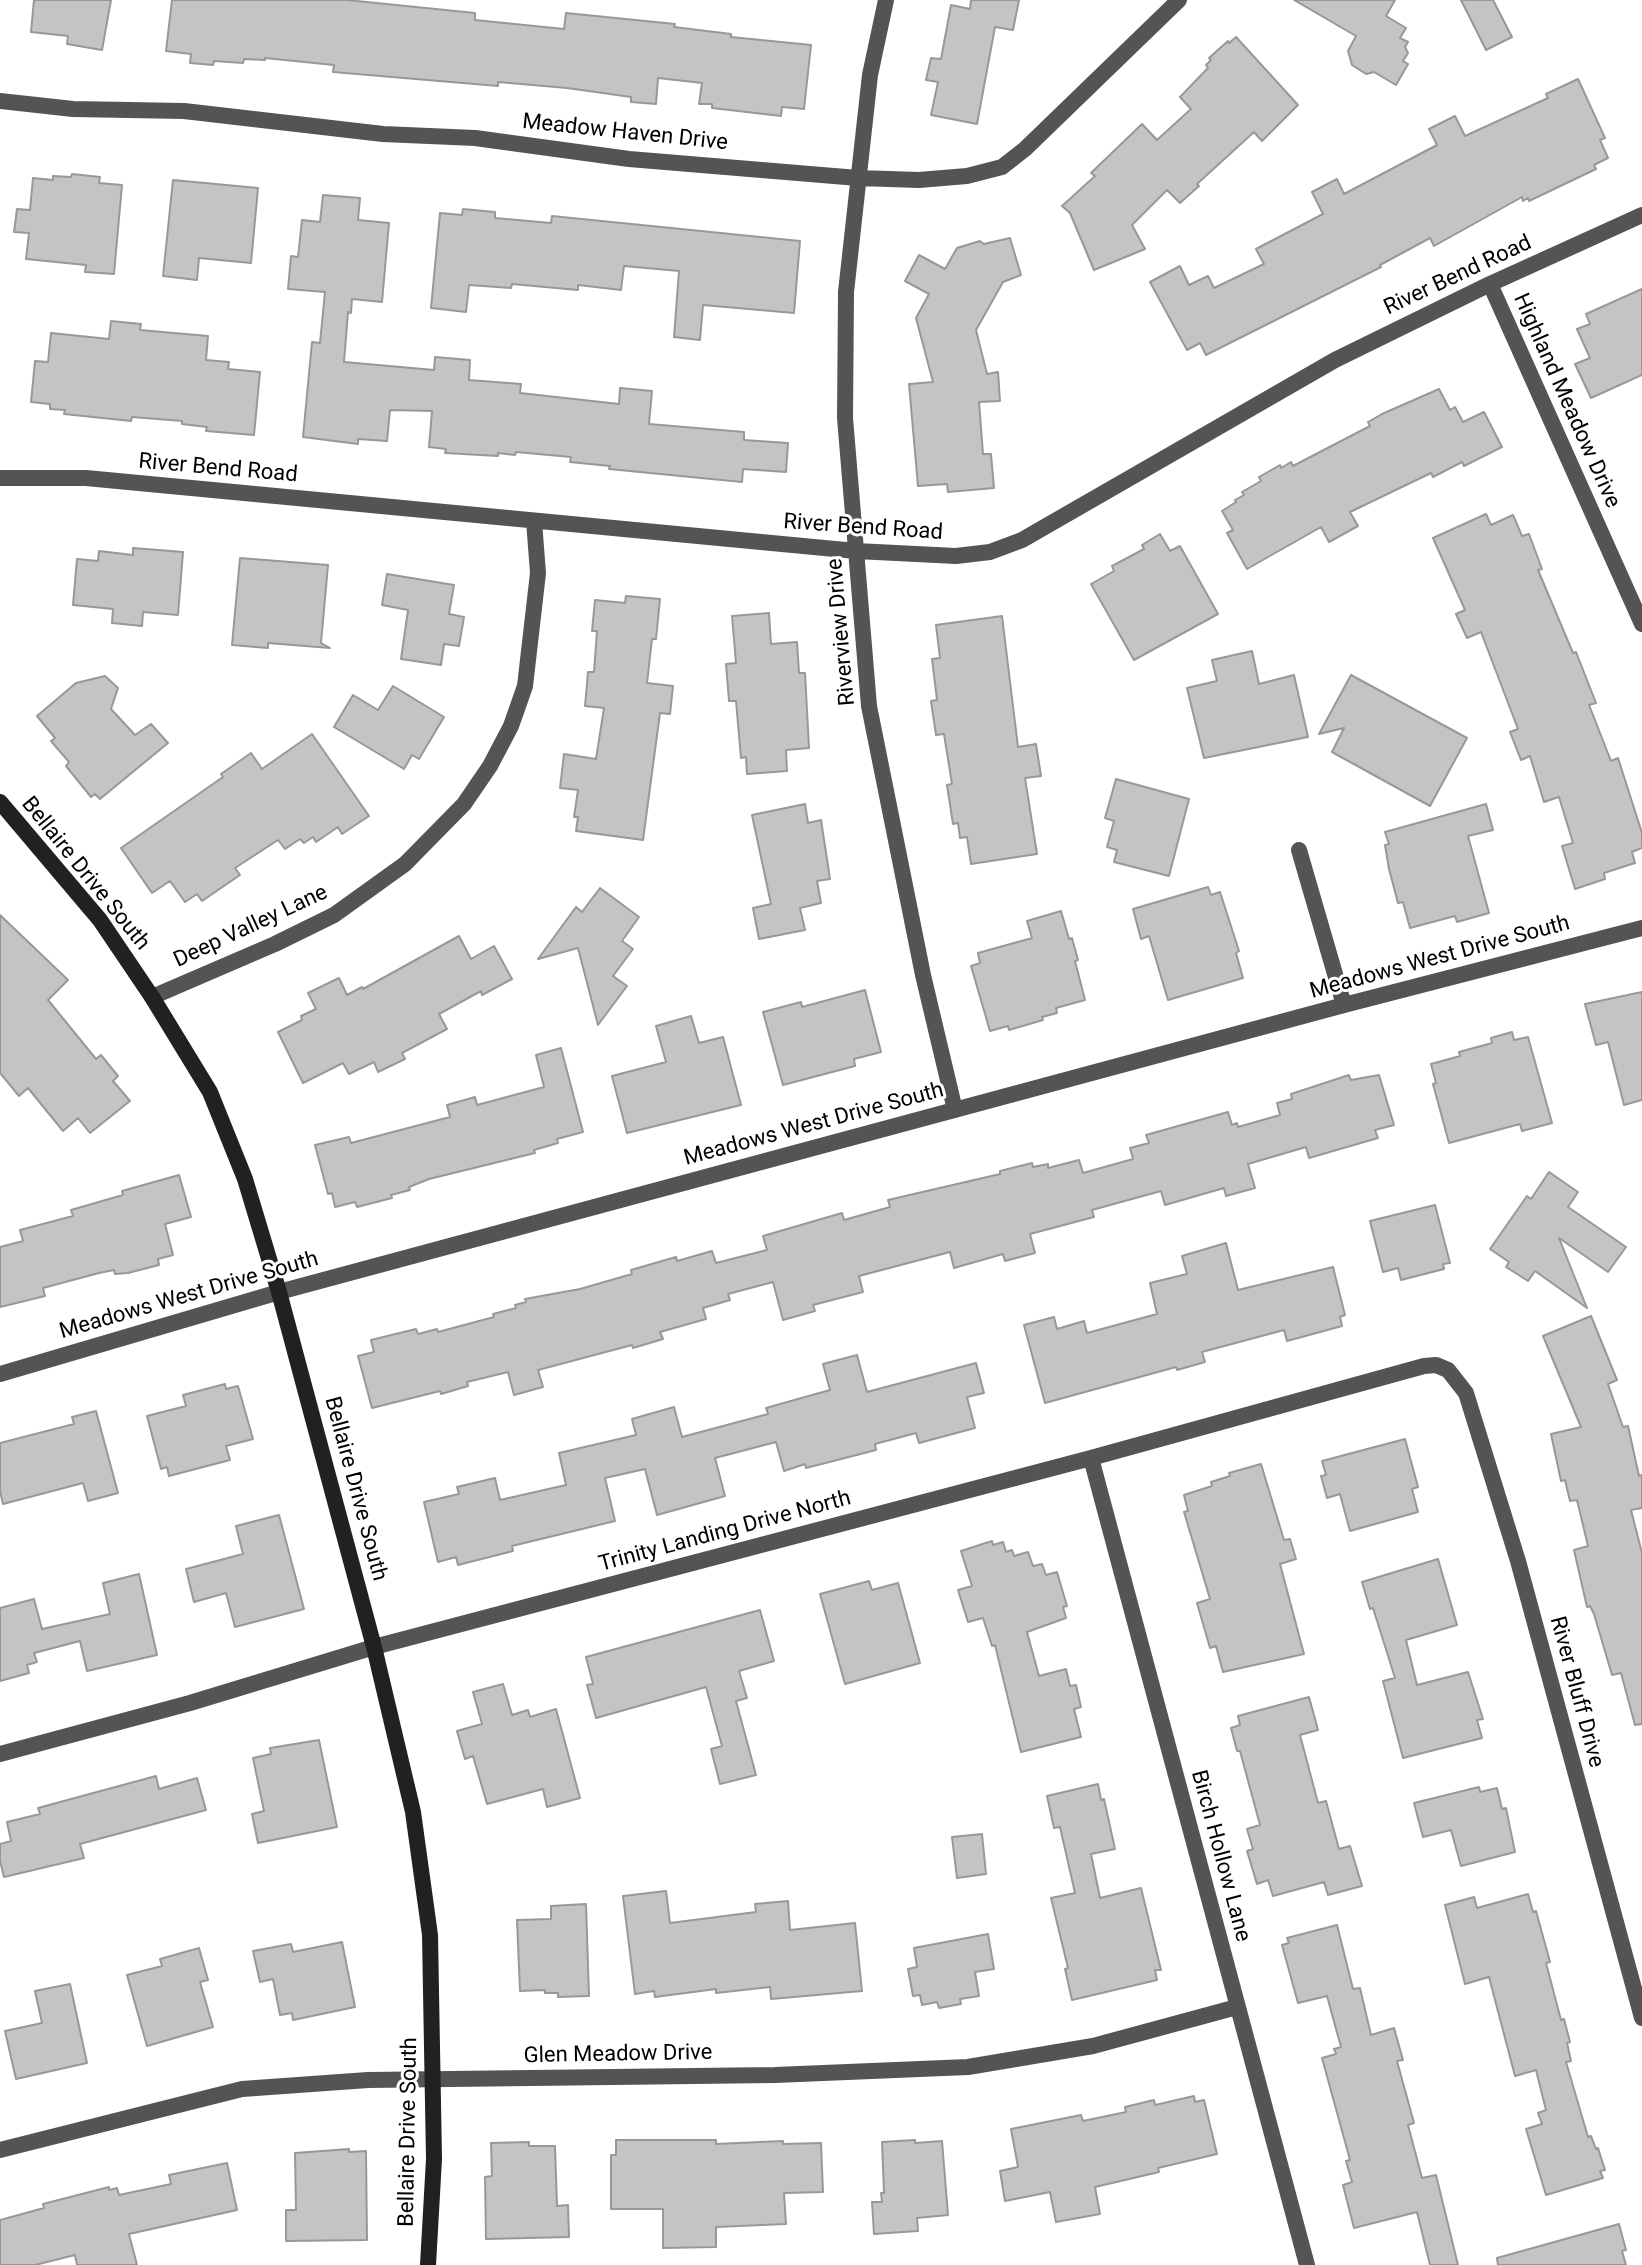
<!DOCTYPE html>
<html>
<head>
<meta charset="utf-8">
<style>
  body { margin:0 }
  canvas { display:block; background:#fff }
</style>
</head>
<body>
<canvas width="1642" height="2265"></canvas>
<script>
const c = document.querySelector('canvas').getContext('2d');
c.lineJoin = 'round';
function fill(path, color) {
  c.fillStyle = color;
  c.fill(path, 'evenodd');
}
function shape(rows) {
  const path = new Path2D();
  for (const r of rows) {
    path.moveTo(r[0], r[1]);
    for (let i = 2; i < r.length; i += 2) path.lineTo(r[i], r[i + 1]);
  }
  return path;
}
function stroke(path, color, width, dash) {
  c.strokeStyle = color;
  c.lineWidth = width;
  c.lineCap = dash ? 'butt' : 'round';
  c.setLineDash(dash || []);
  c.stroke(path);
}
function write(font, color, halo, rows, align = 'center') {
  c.font = font + ' Roboto,sans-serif';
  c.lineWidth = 6;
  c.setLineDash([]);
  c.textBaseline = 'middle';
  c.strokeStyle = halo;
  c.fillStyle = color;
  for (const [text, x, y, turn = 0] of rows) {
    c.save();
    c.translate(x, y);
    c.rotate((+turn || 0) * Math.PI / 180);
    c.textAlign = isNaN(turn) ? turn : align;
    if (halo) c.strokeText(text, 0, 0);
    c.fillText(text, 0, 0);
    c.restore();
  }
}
const building = shape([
  [34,0,111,0,102,50,67,44,68,36,31,32,34,0],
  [172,0,347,0,475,13,475,20,564,29,566,13,675,24,674,27,731,34,731,37,811,45,804,109,782,107,781,116,712,108,712,104,699,104,702,83,658,78,656,104,631,102,631,97,567,88,498,82,498,86,333,72,334,65,265,58,265,60,244,59,243,63,214,61,213,65,190,63,191,54,166,51,172,0],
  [971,0,1019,0,1013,30,995,27,977,124,931,115,938,82,926,80,931,58,941,59,951,5,970,9,971,0],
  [1294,0,1395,0,1386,16,1406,28,1400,38,1408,42,1405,47,1408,53,1403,61,1408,64,1396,85,1374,72,1366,74,1352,65,1348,51,1356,36,1294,0],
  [1461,0,1493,0,1512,37,1486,50,1461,0],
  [1236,37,1298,105,1262,141,1254,132,1197,184,1199,186,1180,203,1167,190,1132,225,1145,249,1094,270,1070,213,1062,206,1095,176,1091,173,1142,124,1157,140,1191,109,1180,97,1208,68,1206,65,1211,60,1209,58,1228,41,1229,43,1236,37],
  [1578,79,1605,138,1600,140,1608,158,1594,165,1596,169,1529,201,1528,198,1523,201,1522,197,1434,246,1430,238,1380,265,1381,267,1206,355,1200,343,1187,350,1150,282,1180,266,1189,285,1208,276,1214,288,1264,264,1256,249,1323,214,1312,192,1337,179,1344,194,1437,145,1429,129,1455,116,1465,136,1548,98,1546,94,1578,79],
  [72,174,100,177,99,183,122,185,114,274,85,272,86,265,26,259,29,233,14,232,17,209,30,210,33,178,53,180,53,176,71,177,72,174],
  [173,180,258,188,251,263,199,258,197,280,163,276,173,180],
  [323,195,360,198,358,220,389,223,382,302,352,299,351,313,348,312,344,362,434,370,435,357,470,360,469,380,521,384,520,393,619,404,620,388,652,391,649,424,744,432,744,440,788,443,786,472,743,469,742,482,609,469,610,466,570,462,571,457,516,452,515,455,498,453,498,456,445,453,446,449,429,447,432,411,390,410,387,441,358,439,358,444,303,437,312,342,320,343,325,292,288,289,291,256,298,257,302,220,320,222,323,195],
  [463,209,495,212,495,218,551,223,552,216,800,241,794,313,703,305,700,340,674,337,679,271,624,266,621,290,578,285,578,290,512,284,511,288,469,285,466,312,431,308,440,213,462,215,463,209],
  [1010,238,1021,275,1003,282,976,330,987,374,998,372,1000,401,979,402,983,454,991,454,994,488,948,492,947,484,918,486,909,384,933,382,916,318,929,294,905,281,919,255,945,269,957,248,980,241,984,244,1010,238],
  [1642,289,1642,375,1591,398,1575,364,1590,358,1577,329,1590,324,1586,314,1642,289],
  [111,321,141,324,140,330,208,336,206,360,229,362,228,369,260,372,254,435,206,431,207,427,182,424,182,421,132,417,131,421,64,414,65,410,50,409,50,404,31,402,35,361,48,362,51,333,109,339,111,321],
  [1439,389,1450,410,1455,407,1463,422,1484,412,1502,447,1464,466,1462,462,1433,477,1431,473,1350,512,1358,526,1329,542,1321,527,1247,569,1227,533,1233,530,1222,511,1236,502,1235,500,1244,495,1242,492,1261,481,1259,477,1280,465,1281,468,1291,462,1293,466,1370,426,1368,422,1382,414,1439,389],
  [1486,514,1491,525,1513,515,1522,536,1529,534,1542,569,1538,570,1573,653,1576,652,1596,703,1589,705,1611,761,1618,758,1642,833,1642,848,1632,852,1635,863,1604,873,1605,879,1575,889,1562,846,1573,843,1559,797,1544,802,1530,756,1521,760,1510,732,1518,729,1481,632,1467,638,1456,614,1465,610,1433,538,1486,514],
  [1160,534,1170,551,1180,546,1218,614,1134,660,1091,584,1114,571,1112,566,1144,549,1142,545,1160,534],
  [133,548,183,552,178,615,143,612,142,626,112,623,113,609,73,605,77,559,98,561,99,551,133,555,133,548],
  [240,558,328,565,321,643,330,648,268,643,268,648,232,645,240,558],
  [387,574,454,585,449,614,464,617,459,646,444,644,441,665,401,659,408,610,382,605,387,574],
  [626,596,660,599,656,639,652,639,647,683,673,686,670,714,660,713,643,840,576,831,578,817,574,817,578,790,560,788,564,754,596,759,604,708,585,706,588,672,594,672,597,631,592,631,595,600,625,603,626,596],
  [769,613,771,644,797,642,799,673,805,673,809,748,786,750,787,771,747,774,746,757,741,758,736,701,729,701,726,664,736,663,732,616,769,613],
  [1002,616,1018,747,1036,744,1041,776,1025,778,1037,854,971,864,967,837,960,838,958,823,953,824,947,785,952,784,944,734,936,735,931,701,937,700,932,659,940,658,936,625,1002,616],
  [1252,651,1259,684,1294,675,1308,737,1204,758,1187,688,1217,681,1212,660,1252,651],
  [1351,675,1467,738,1430,806,1332,752,1344,728,1319,734,1351,675],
  [105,676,118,688,111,709,135,735,151,724,168,743,100,799,95,794,91,797,66,766,69,762,51,741,55,738,37,716,76,683,105,676],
  [393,686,444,717,419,759,412,755,404,769,334,727,353,695,378,710,393,686],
  [312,734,369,816,342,834,338,827,316,842,313,837,304,843,300,839,285,849,278,840,235,868,240,875,202,901,197,894,185,902,170,881,152,893,121,848,223,777,221,774,251,753,262,769,312,734],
  [1116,779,1189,799,1169,876,1114,862,1117,850,1107,847,1114,821,1105,818,1116,779],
  [805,804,808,823,821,820,830,879,817,881,821,903,800,908,805,930,759,939,753,908,771,904,752,815,805,804],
  [1486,804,1493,830,1468,836,1489,913,1457,922,1455,916,1410,928,1403,902,1398,903,1389,869,1385,845,1389,844,1385,832,1486,804],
  [1208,887,1211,895,1220,892,1239,951,1236,953,1243,978,1168,1000,1149,936,1141,939,1133,909,1208,887],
  [600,888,639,917,622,941,633,949,613,976,627,986,598,1025,578,948,538,959,576,907,582,912,600,888],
  [1061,911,1069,939,1072,938,1078,960,1075,961,1085,1000,1056,1008,1057,1013,1042,1017,1043,1020,1009,1030,1008,1026,990,1031,971,966,980,963,978,953,1032,938,1027,921,1061,911],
  [0,915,68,980,48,1000,96,1059,101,1055,118,1076,113,1081,130,1101,90,1133,78,1118,63,1131,28,1088,19,1096,0,1073,0,915],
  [459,936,471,959,494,946,512,979,482,995,481,991,439,1014,447,1029,402,1053,405,1059,378,1072,374,1062,349,1074,343,1063,303,1083,278,1032,302,1020,301,1016,316,1009,308,993,339,978,347,995,362,987,363,989,459,936],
  [865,990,881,1052,854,1059,855,1066,783,1085,763,1012,801,1002,802,1007,865,990],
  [1642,992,1642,1100,1624,1105,1608,1042,1596,1045,1585,1004,1642,992],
  [691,1016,699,1043,723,1037,741,1105,627,1133,612,1076,666,1062,656,1026,691,1016],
  [1512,1032,1514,1040,1528,1037,1552,1123,1522,1131,1520,1124,1449,1143,1433,1084,1436,1083,1431,1064,1460,1056,1459,1052,1492,1043,1491,1038,1512,1032],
  [561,1048,583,1132,557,1139,558,1143,534,1150,535,1153,429,1179,409,1187,410,1190,391,1195,392,1198,357,1207,355,1202,335,1207,332,1193,328,1194,315,1145,349,1137,351,1143,450,1117,447,1105,475,1097,477,1105,544,1087,536,1055,561,1048],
  [1349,1075,1351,1080,1379,1075,1394,1125,1375,1130,1378,1138,1309,1158,1306,1147,1248,1164,1255,1188,1226,1196,1224,1188,1165,1205,1161,1191,1092,1210,1094,1217,1030,1234,1035,1253,1005,1261,1003,1254,954,1268,950,1252,859,1276,863,1292,813,1305,815,1311,783,1320,773,1282,728,1294,730,1300,703,1308,706,1319,660,1332,663,1339,633,1348,632,1345,538,1370,543,1387,514,1395,508,1372,467,1382,468,1386,441,1394,440,1391,372,1408,358,1356,374,1352,371,1340,416,1329,418,1334,437,1329,438,1332,494,1317,493,1314,516,1308,515,1305,526,1302,525,1299,580,1289,632,1274,631,1270,676,1257,677,1261,712,1251,716,1263,767,1250,763,1236,842,1213,844,1220,890,1207,888,1200,1000,1174,1000,1171,1032,1163,1033,1167,1048,1164,1048,1168,1079,1160,1083,1173,1133,1159,1130,1148,1149,1143,1146,1135,1228,1112,1232,1125,1237,1123,1238,1127,1280,1115,1277,1103,1292,1099,1291,1094,1349,1075],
  [1549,1172,1578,1192,1568,1207,1626,1247,1608,1272,1559,1238,1587,1308,1535,1271,1528,1281,1506,1267,1509,1262,1490,1249,1527,1196,1531,1199,1549,1172],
  [179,1175,191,1217,165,1224,173,1255,158,1259,159,1265,128,1273,115,1274,114,1270,99,1273,43,1288,45,1296,0,1307,0,1247,23,1241,20,1230,73,1216,71,1210,123,1195,122,1191,179,1175],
  [1435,1205,1450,1263,1443,1264,1444,1269,1401,1280,1398,1268,1383,1272,1370,1221,1435,1205],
  [1226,1243,1238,1290,1333,1267,1345,1315,1340,1317,1342,1326,1287,1341,1284,1330,1202,1352,1205,1362,1177,1370,1176,1367,1045,1403,1024,1325,1054,1317,1057,1329,1084,1321,1087,1333,1157,1314,1150,1283,1187,1274,1182,1256,1226,1243],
  [1591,1316,1617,1380,1608,1384,1623,1427,1628,1426,1639,1476,1642,1475,1642,1508,1631,1510,1642,1553,1642,1724,1635,1725,1621,1673,1612,1675,1594,1614,1590,1606,1587,1607,1574,1550,1588,1546,1577,1500,1570,1501,1565,1480,1561,1481,1551,1434,1581,1427,1543,1336,1591,1316],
  [857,1355,867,1392,976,1363,984,1393,967,1397,975,1428,919,1443,916,1433,875,1444,876,1450,806,1468,805,1464,784,1471,776,1442,715,1458,725,1496,657,1515,645,1469,605,1478,615,1521,512,1546,513,1551,458,1565,456,1557,438,1562,424,1502,459,1494,457,1487,495,1478,500,1500,566,1485,559,1453,636,1435,632,1419,674,1407,682,1437,768,1414,766,1408,830,1390,823,1364,857,1355],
  [225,1384,226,1389,238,1386,253,1439,226,1446,230,1460,169,1476,167,1467,161,1469,147,1416,186,1406,183,1395,225,1384],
  [96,1411,118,1493,88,1501,83,1483,3,1504,0,1491,0,1443,74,1424,72,1417,96,1411],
  [1405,1439,1418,1487,1412,1489,1418,1512,1350,1531,1340,1494,1327,1498,1321,1476,1326,1475,1322,1461,1405,1439],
  [1261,1464,1284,1540,1290,1539,1296,1559,1280,1564,1304,1654,1223,1672,1216,1646,1210,1648,1197,1603,1210,1599,1184,1512,1188,1511,1184,1495,1212,1486,1211,1482,1230,1476,1229,1473,1261,1464],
  [279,1515,304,1609,235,1627,226,1593,194,1602,186,1569,243,1554,236,1526,279,1515],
  [992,1541,993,1545,1003,1542,1006,1552,1012,1550,1014,1556,1028,1552,1033,1566,1042,1564,1046,1575,1057,1572,1067,1606,1063,1607,1066,1618,1027,1632,1039,1676,1066,1669,1070,1686,1076,1685,1081,1707,1074,1709,1081,1737,1021,1752,995,1645,992,1646,983,1618,968,1622,958,1590,972,1586,961,1551,992,1541],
  [1438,1559,1457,1625,1406,1640,1417,1685,1468,1672,1483,1719,1477,1720,1482,1738,1403,1758,1383,1681,1395,1678,1373,1608,1370,1609,1362,1582,1438,1559],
  [139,1574,157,1655,87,1671,80,1641,34,1653,37,1662,27,1665,29,1673,0,1681,0,1608,34,1599,42,1629,110,1614,103,1583,139,1574],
  [869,1581,872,1590,898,1583,920,1663,845,1684,820,1594,869,1581],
  [760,1610,774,1661,739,1671,747,1698,736,1701,756,1775,720,1784,711,1749,722,1746,706,1687,596,1718,587,1685,593,1684,586,1657,760,1610],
  [503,1684,512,1715,528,1710,530,1717,556,1709,580,1798,547,1807,543,1789,487,1804,473,1756,465,1759,457,1731,482,1724,473,1692,503,1684],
  [1309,1697,1318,1730,1300,1735,1318,1803,1326,1801,1339,1849,1350,1846,1362,1886,1328,1895,1324,1882,1273,1896,1268,1880,1257,1884,1247,1851,1253,1849,1247,1829,1260,1825,1240,1751,1237,1751,1231,1728,1240,1725,1238,1716,1309,1697],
  [319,1740,337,1827,258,1843,252,1814,264,1811,253,1758,271,1754,270,1748,319,1740],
  [156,1776,159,1789,197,1778,206,1810,80,1844,84,1858,4,1877,0,1861,0,1844,11,1841,7,1822,40,1814,38,1808,156,1776],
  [1098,1784,1101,1800,1104,1799,1115,1849,1091,1854,1100,1898,1141,1888,1161,1970,1155,1970,1157,1980,1072,2000,1065,1969,1068,1968,1051,1898,1075,1893,1060,1827,1054,1828,1047,1796,1098,1784],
  [1479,1787,1480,1792,1497,1788,1502,1809,1506,1808,1515,1852,1461,1866,1451,1830,1423,1837,1414,1803,1479,1787],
  [982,1834,986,1874,957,1878,952,1837,982,1834],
  [666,1891,670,1923,756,1912,755,1904,788,1901,790,1930,855,1923,862,1991,771,1999,770,1987,716,1993,716,1989,655,1997,654,1991,635,1994,623,1896,666,1891],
  [1528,1894,1533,1912,1536,1911,1550,1962,1546,1963,1561,2020,1564,2019,1570,2042,1567,2043,1571,2061,1566,2062,1588,2137,1591,2136,1596,2149,1598,2148,1605,2170,1600,2171,1603,2178,1546,2195,1526,2129,1542,2124,1538,2113,1546,2110,1536,2070,1515,2076,1489,1977,1465,1984,1445,1905,1474,1897,1477,1908,1528,1894],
  [586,1904,589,1996,558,1997,558,1993,545,1993,545,1990,520,1991,517,1920,551,1919,551,1906,586,1904],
  [1337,1925,1353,1989,1360,1988,1371,2035,1394,2028,1403,2060,1397,2061,1414,2123,1408,2125,1422,2178,1436,2175,1458,2265,1430,2265,1417,2212,1354,2228,1343,2185,1352,2182,1346,2161,1350,2160,1322,2058,1336,2054,1334,2049,1341,2047,1327,1996,1298,2003,1282,1945,1289,1943,1287,1938,1337,1925],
  [988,1934,994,1969,975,1972,979,1996,960,1999,961,2004,939,2008,937,2002,922,2005,920,1995,913,1996,908,1969,917,1967,914,1948,988,1934],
  [342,1942,355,2007,293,2020,292,2013,280,2015,273,1979,260,1982,253,1951,291,1944,293,1952,342,1942],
  [199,1948,208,1980,200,1982,213,2027,147,2046,127,1975,162,1966,160,1959,199,1948],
  [70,1984,87,2063,16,2079,5,2031,42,2023,35,1991,70,1984],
  [1194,2096,1195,2102,1204,2100,1217,2154,1158,2168,1159,2172,1095,2187,1100,2214,1056,2222,1050,2192,1005,2201,1000,2171,1018,2167,1011,2129,1081,2115,1083,2121,1126,2112,1125,2107,1154,2100,1155,2105,1194,2096],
  [616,2140,716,2140,716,2144,783,2141,783,2144,821,2143,823,2192,784,2193,786,2224,716,2227,716,2247,663,2248,663,2209,611,2209,611,2155,616,2155,616,2140],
  [915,2140,915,2143,942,2141,948,2215,917,2218,918,2231,874,2234,872,2202,882,2202,881,2193,884,2193,882,2142,915,2140],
  [529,2142,529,2146,555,2146,557,2206,568,2205,569,2237,486,2239,485,2177,492,2176,491,2143,529,2142],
  [349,2149,349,2152,366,2151,367,2240,286,2241,286,2210,296,2210,295,2153,349,2149],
  [227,2163,237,2210,129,2234,137,2265,77,2265,75,2255,35,2265,0,2265,0,2220,44,2208,43,2204,109,2187,109,2190,117,2188,119,2195,171,2184,169,2175,227,2163],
  [1619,2224,1626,2250,1622,2251,1626,2265,1498,2265,1497,2258,1619,2224]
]);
fill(building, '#c4c4c4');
stroke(building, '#989898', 2);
stroke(shape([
  [886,0,870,75,846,292,845,418,869,706,923,975,955,1110],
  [0,101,73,109,184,111,383,134,475,138,629,159,858,178,919,180,967,176,1002,167,1025,149,1179,0],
  [1490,284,1642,624],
  [0,478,86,478,856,551,956,556,990,552,1022,540,1335,360,1490,284,1642,215],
  [1299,850,1344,1005],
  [152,997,275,944,334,915,405,864,464,804,490,766,511,726,525,686,538,573,534,521],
  [0,1374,279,1292,1344,1005,1642,928],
  [1091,1458,1307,2265],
  [0,1754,190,1703,374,1647,1091,1458,1424,1366,1436,1365,1448,1370,1466,1393,1518,1561,1642,2018],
  [0,2150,242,2089,368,2080,775,2075,968,2067,1093,2046,1237,2007]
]), '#545454', 16);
stroke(shape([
  [0,802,100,920,152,997,210,1092,245,1179,279,1292,374,1647,413,1812,430,1935,434,2159,428,2265]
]), '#212121', 16);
write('22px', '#000', '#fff', [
  ["Meadow Haven Drive",625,133,6],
  ["River Bend Road",1458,276,-25],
  ["Highland Meadow Drive",1566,401,66],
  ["River Bend Road",218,469,5],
  ["River Bend Road",863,528,4],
  ["Riverview Drive",842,632,-95],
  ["Bellaire Drive South",85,874,51],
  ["Deep Valley Lane",251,927,-25],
  ["Meadows West Drive South",1440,958,-15],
  ["Meadows West Drive South",814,1125,-15],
  ["Meadows West Drive South",189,1296,-16],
  ["Bellaire Drive South",355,1489,75],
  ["Trinity Landing Drive North",725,1532,-15],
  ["River Bluff Drive",1576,1692,75],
  ["Birch Hollow Lane",1220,1856,75],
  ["Glen Meadow Drive",618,2055,-1],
  ["Bellaire Drive South",409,2132,-89]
]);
</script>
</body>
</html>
